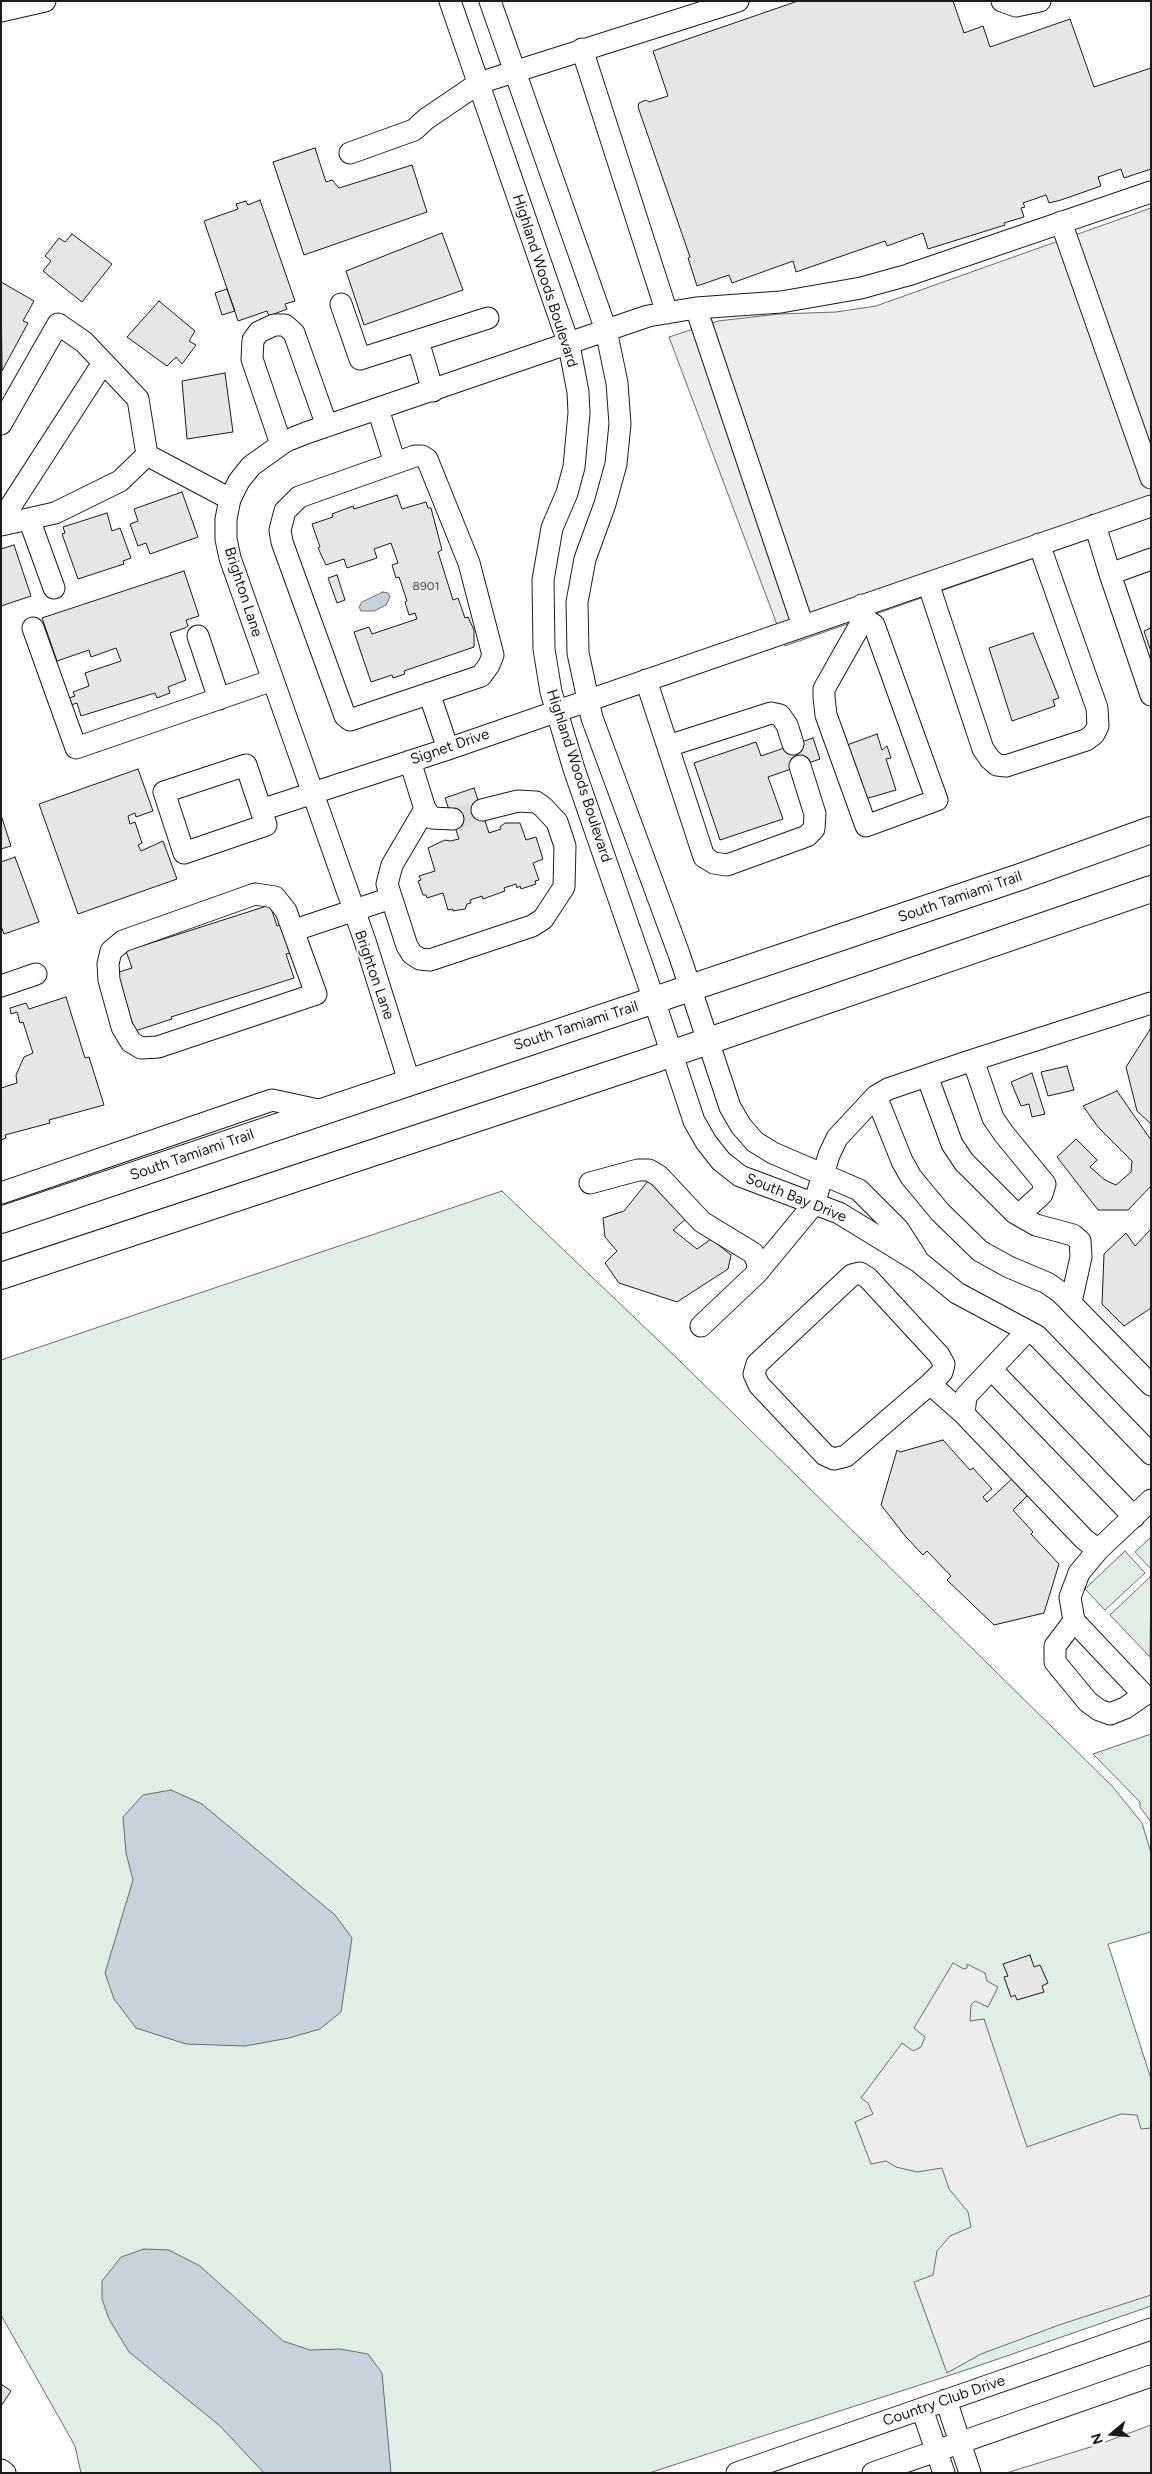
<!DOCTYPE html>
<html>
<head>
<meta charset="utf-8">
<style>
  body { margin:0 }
  #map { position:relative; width:1152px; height:2474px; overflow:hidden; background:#fff; font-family:Figtree,sans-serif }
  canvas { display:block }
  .frame { position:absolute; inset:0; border:2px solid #1a1a1a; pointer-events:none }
  .north { position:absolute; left:1087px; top:2409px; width:50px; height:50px; -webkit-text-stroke:4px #fff; paint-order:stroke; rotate:252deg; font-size:14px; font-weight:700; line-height:20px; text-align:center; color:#1a1a1a }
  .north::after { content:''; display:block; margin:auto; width:18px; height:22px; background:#1a1a1a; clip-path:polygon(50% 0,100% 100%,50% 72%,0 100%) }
</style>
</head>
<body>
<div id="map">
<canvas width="1152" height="2474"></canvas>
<div class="frame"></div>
<div class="north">N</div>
</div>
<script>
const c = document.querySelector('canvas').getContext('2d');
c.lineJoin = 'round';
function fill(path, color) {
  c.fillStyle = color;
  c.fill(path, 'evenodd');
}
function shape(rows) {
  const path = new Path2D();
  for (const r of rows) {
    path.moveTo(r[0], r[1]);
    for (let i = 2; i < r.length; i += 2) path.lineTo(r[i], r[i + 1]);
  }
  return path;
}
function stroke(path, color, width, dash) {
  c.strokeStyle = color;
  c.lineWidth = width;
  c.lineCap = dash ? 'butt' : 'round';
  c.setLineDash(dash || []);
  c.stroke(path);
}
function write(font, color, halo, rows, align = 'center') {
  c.font = font + ' Figtree,sans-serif';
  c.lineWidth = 4;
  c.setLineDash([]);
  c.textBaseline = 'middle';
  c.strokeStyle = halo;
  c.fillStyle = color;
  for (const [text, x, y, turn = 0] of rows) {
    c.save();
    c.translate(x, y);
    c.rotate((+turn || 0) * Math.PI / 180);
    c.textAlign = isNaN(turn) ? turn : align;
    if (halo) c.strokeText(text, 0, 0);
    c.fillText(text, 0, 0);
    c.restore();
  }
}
const green = shape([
  [502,1191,681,1362,1112,1786,1142,1823,1151,1853,1151,1932,1108,1944,1151,2079,1151,2306,972,2368,649,2473,81,2473,75,2446,1,2315,1,1360,502,1191],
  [1151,1537,1151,1569,1135,1552,1151,1537],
  [1125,1551,1145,1573,1105,1610,1085,1589,1125,1551],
  [1150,1577,1151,1578,1150,1657,1110,1615,1150,1577],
  [1151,1734,1151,1822,1140,1807,1140,1802,1093,1754,1151,1734]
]);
fill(green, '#e0efe3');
stroke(green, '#6a6a6a', 1);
const parking = shape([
  [1151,208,1151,517,785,646,669,337,718,321,779,314,836,312,876,306,1151,208],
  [953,1963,964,1969,967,1968,967,1964,985,1973,987,1981,998,1987,988,2007,975,2001,971,2005,970,2021,984,2019,1027,2147,1121,2114,1137,2115,1141,2129,1151,2128,1151,2295,1059,2325,981,2354,947,2373,914,2282,933,2275,937,2251,950,2236,971,2227,968,2212,949,2189,942,2168,917,2172,896,2167,886,2161,871,2164,855,2122,873,2114,868,2103,861,2098,902,2043,913,2051,921,2047,925,2037,914,2028,953,1963],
  [1151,2425,1151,2473,1006,2473,1097,2445,1151,2425]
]);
fill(parking, '#ededed');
stroke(parking, '#6a6a6a', 1);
const water = shape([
  [383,592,388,593,390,597,386,605,374,611,361,611,359,607,362,602,383,592],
  [171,1790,202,1804,335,1915,352,1938,341,2012,320,2029,289,2038,245,2046,186,2044,136,2028,114,1999,105,1973,133,1880,126,1853,123,1817,143,1795,171,1790],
  [144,2249,169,2250,200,2266,283,2341,310,2350,340,2349,368,2354,382,2373,391,2473,264,2473,220,2426,129,2352,109,2319,102,2299,102,2281,121,2257,144,2249]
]);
fill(water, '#c6d2dc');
stroke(water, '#6a6a6a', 1);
const building = shape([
  [798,1,953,1,964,33,983,26,990,47,1070,19,1094,87,1151,68,1151,169,1124,178,1121,169,1098,177,1101,186,1061,200,1049,203,1046,195,1023,203,1025,207,1021,208,1024,217,1004,223,1005,225,928,249,923,233,887,246,885,241,796,272,793,261,732,283,729,275,697,286,688,258,690,257,638,107,639,103,646,100,649,102,668,96,653,51,798,1],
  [315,148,326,182,332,180,339,188,412,165,427,212,304,255,273,162,315,148],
  [260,200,295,301,285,304,287,309,269,316,267,311,238,321,204,221,238,209,236,204,246,201,248,205,260,200],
  [442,233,463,290,364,325,346,271,442,233],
  [72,234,112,264,82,302,43,271,51,261,45,256,59,238,65,242,72,234],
  [1,282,34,301,23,321,28,323,2,371,1,282],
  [227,289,235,311,222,315,215,293,227,289],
  [159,301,195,331,189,341,196,345,182,364,176,357,167,366,127,337,159,301],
  [225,373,233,432,187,439,182,381,225,373],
  [182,492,198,537,150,554,146,543,138,546,130,524,138,521,134,509,182,492],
  [397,495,402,509,426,502,428,508,431,508,442,550,438,552,453,600,458,598,465,618,468,617,474,630,474,647,404,671,405,674,393,678,392,675,371,682,354,632,369,627,372,634,417,619,415,613,409,615,405,602,407,601,399,577,396,578,392,565,398,563,391,543,374,549,377,558,347,568,344,559,326,565,318,548,320,547,312,524,333,517,332,514,353,506,354,509,397,495],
  [107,513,112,531,120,528,131,558,123,561,124,564,78,579,62,534,65,533,63,527,107,513],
  [14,545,31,596,1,606,1,549,14,545],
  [184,571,199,616,186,620,188,626,185,628,170,633,186,680,168,687,170,693,157,698,155,693,81,716,77,703,71,705,69,698,75,696,73,692,89,686,85,673,121,661,116,648,91,657,89,650,57,661,42,618,184,571],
  [337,575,345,600,337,603,328,578,337,575],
  [1151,628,1151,649,1150,649,1144,631,1151,628],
  [1033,633,1059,698,1053,700,1055,706,1012,721,989,648,1033,633],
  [877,734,882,750,887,746,891,758,886,759,896,790,865,799,847,745,877,734],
  [813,738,820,759,768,777,783,819,720,840,694,763,756,742,761,756,813,738],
  [138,769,153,811,136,817,135,813,128,816,130,824,135,822,142,843,138,845,141,851,163,841,177,879,78,914,39,804,138,769],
  [474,788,489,833,501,829,500,827,505,823,520,823,526,840,536,837,543,859,533,863,539,880,535,881,536,884,521,889,520,886,517,888,516,884,504,888,505,891,483,899,482,896,470,900,471,903,467,904,465,909,453,911,453,909,448,910,443,893,427,898,426,895,423,895,418,881,421,880,419,876,435,871,428,848,445,840,450,841,459,839,445,798,474,788],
  [1,815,11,846,1,849,1,815],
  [15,857,39,922,4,934,1,926,1,862,15,857],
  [270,905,277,926,281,925,290,953,286,954,294,978,171,1017,172,1019,135,1031,116,973,132,968,126,951,270,905],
  [66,997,85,1058,89,1057,104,1105,49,1120,50,1123,5,1135,6,1138,1,1140,1,1088,17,1083,16,1075,24,1057,33,1053,23,1022,20,1023,17,1012,11,1014,10,1008,26,1003,29,1009,66,997],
  [1151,1028,1151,1124,1137,1111,1126,1067,1151,1028],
  [1067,1066,1074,1090,1048,1096,1041,1072,1067,1066],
  [1032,1073,1045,1114,1032,1117,1029,1104,1021,1106,1011,1082,1032,1073],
  [1117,1091,1151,1140,1151,1186,1128,1210,1098,1210,1057,1157,1076,1139,1097,1160,1090,1167,1105,1180,1116,1185,1131,1172,1132,1161,1098,1127,1083,1106,1117,1091],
  [648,1181,687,1218,673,1230,697,1249,711,1239,731,1255,728,1269,677,1302,619,1283,605,1263,617,1251,605,1237,603,1218,624,1211,648,1181],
  [1151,1229,1151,1308,1124,1326,1102,1304,1104,1254,1126,1233,1135,1246,1151,1229],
  [943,1440,970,1470,973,1468,992,1489,983,1497,987,1502,1015,1476,1031,1492,1013,1510,1033,1532,1031,1534,1059,1564,1044,1613,994,1625,947,1580,951,1576,927,1551,923,1555,906,1537,881,1505,897,1450,900,1452,943,1440],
  [1030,1955,1034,1967,1040,1965,1048,1983,1042,1986,1044,1992,1017,2000,1015,1995,1011,1997,1004,1977,1008,1976,1003,1964,1030,1955],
  [1,2384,11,2391,1,2406,1,2384]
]);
fill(building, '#e6e6e6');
stroke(building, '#1a1a1a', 1);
stroke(shape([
  [453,819,482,810]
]), '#ddd', 21, [21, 11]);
const minor = shape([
  [450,1,569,345,578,392,579,413,574,467,567,493,552,528,543,580,544,649,551,692,574,769,654,1000,694,1121,706,1142,721,1161,740,1176,839,1213,919,1262,957,1293,1037,1336,1151,1454],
  [490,1,606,330,617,383,620,424,616,464,605,504,585,559,577,602,578,653,592,718,679,954,730,1107,741,1126,755,1142,773,1153,859,1190,898,1229,916,1257],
  [1002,1,1016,6,1040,1],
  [1,11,45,1],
  [582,49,667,313],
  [350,153,414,130,426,119,479,83,738,1],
  [1061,222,1151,478],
  [341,304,360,359,488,318],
  [696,308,803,626],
  [418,341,433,391],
  [378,409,395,463],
  [1,424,58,324,84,342,138,399,147,455],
  [281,444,252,359,253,340,259,332,274,325,285,325,294,333,327,426],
  [147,455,230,499],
  [415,456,422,456,427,459,469,563,493,655,489,665,481,676,350,720,345,716,282,542,280,530,285,511,299,497,415,456],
  [29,519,54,588],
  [1,521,103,363],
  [1,525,55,513,120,481,147,455],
  [1095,525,1110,574],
  [1151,559,1110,574,1151,695],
  [928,583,983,749,990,759,997,765,1006,766,1086,740,1094,734,1098,726,1097,708,1039,544],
  [862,605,864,618,874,625,937,800,866,826,826,715,824,697,824,689,864,618],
  [33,628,76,748,273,680],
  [198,636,219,699],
  [646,680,704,857,714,863,727,865,807,836,814,829,815,814,800,766],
  [429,693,448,749],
  [668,746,771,713,780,715,787,725,793,744],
  [410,761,425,809],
  [246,765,266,825,184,853,164,792,246,765],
  [261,810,448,749,1151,506],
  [453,819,432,818,425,809,392,865,387,884,407,946,412,954,420,959,430,960,532,926,543,919,564,887,565,846,557,822,543,807,536,802,518,801,482,810],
  [255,894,275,897,286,911,316,994,158,1047,141,1048,131,1042,122,1027,109,980,108,964,111,951,123,941,255,894],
  [295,930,391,898],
  [1,986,36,974],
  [1151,1003,967,1062,888,1089,876,1096,902,1161,911,1177,940,1212,980,1251,1009,1267,1047,1283,1060,1292,1151,1385],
  [973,1060,993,1118,1004,1134,1045,1184,1042,1194,1019,1215],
  [927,1076,952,1144,964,1162,1015,1213,1036,1225,1073,1235,1080,1241,1081,1257,1071,1302],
  [409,1081,365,941,230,558,226,539,226,519,230,499,239,481,251,466,286,441,306,433,648,316,696,308,781,302,861,288,908,275,1151,192],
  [590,1183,638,1170,649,1170,659,1176,702,1222,753,1253,758,1263,757,1273,701,1326],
  [1,1193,272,1100,323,1111],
  [757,1273,814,1204,829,1155,837,1138,876,1096],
  [1027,1331,966,1396,964,1414,1084,1539,1098,1550],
  [992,1370,1134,1517],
  [930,1384,942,1372,944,1364,939,1355,868,1278,860,1273,852,1275,757,1364,754,1374,759,1385,825,1455,834,1459,846,1456,930,1384,964,1414],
  [1074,1621,1055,1646,1055,1662,1088,1702,1099,1710,1110,1714,1125,1708,1144,1695,1074,1621,1070,1597,1079,1573,1098,1550,1151,1500],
  [946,2400,970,2473],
  [922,2409,944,2473],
  [1,2470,5,2473],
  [737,2473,1151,2329],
  [873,2473,1151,2376]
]);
const major = shape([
  [1,1220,1020,877,1151,830],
  [1,1276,653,1060,1151,889]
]);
stroke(minor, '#1a1a1a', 23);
stroke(major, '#1a1a1a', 28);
stroke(minor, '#fff', 21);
stroke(major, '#fff', 26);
write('12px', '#4d4d4d', null, [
  ["8901",426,586]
]);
write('15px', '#1a1a1a', '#fff', [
  ["Highland Woods Boulevard",545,281,72],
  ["Brighton Lane",243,592,72],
  ["Signet Drive",450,747,-19],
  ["Highland Woods Boulevard",579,776,72],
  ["South Tamiami Trail",960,897,-19],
  ["Brighton Lane",374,975,71],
  ["South Tamiami Trail",576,1026,-18],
  ["South Tamiami Trail",192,1155,-19],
  ["South Bay Drive",796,1198,22],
  ["Country Club Drive",944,2401,-19]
]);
</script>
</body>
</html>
